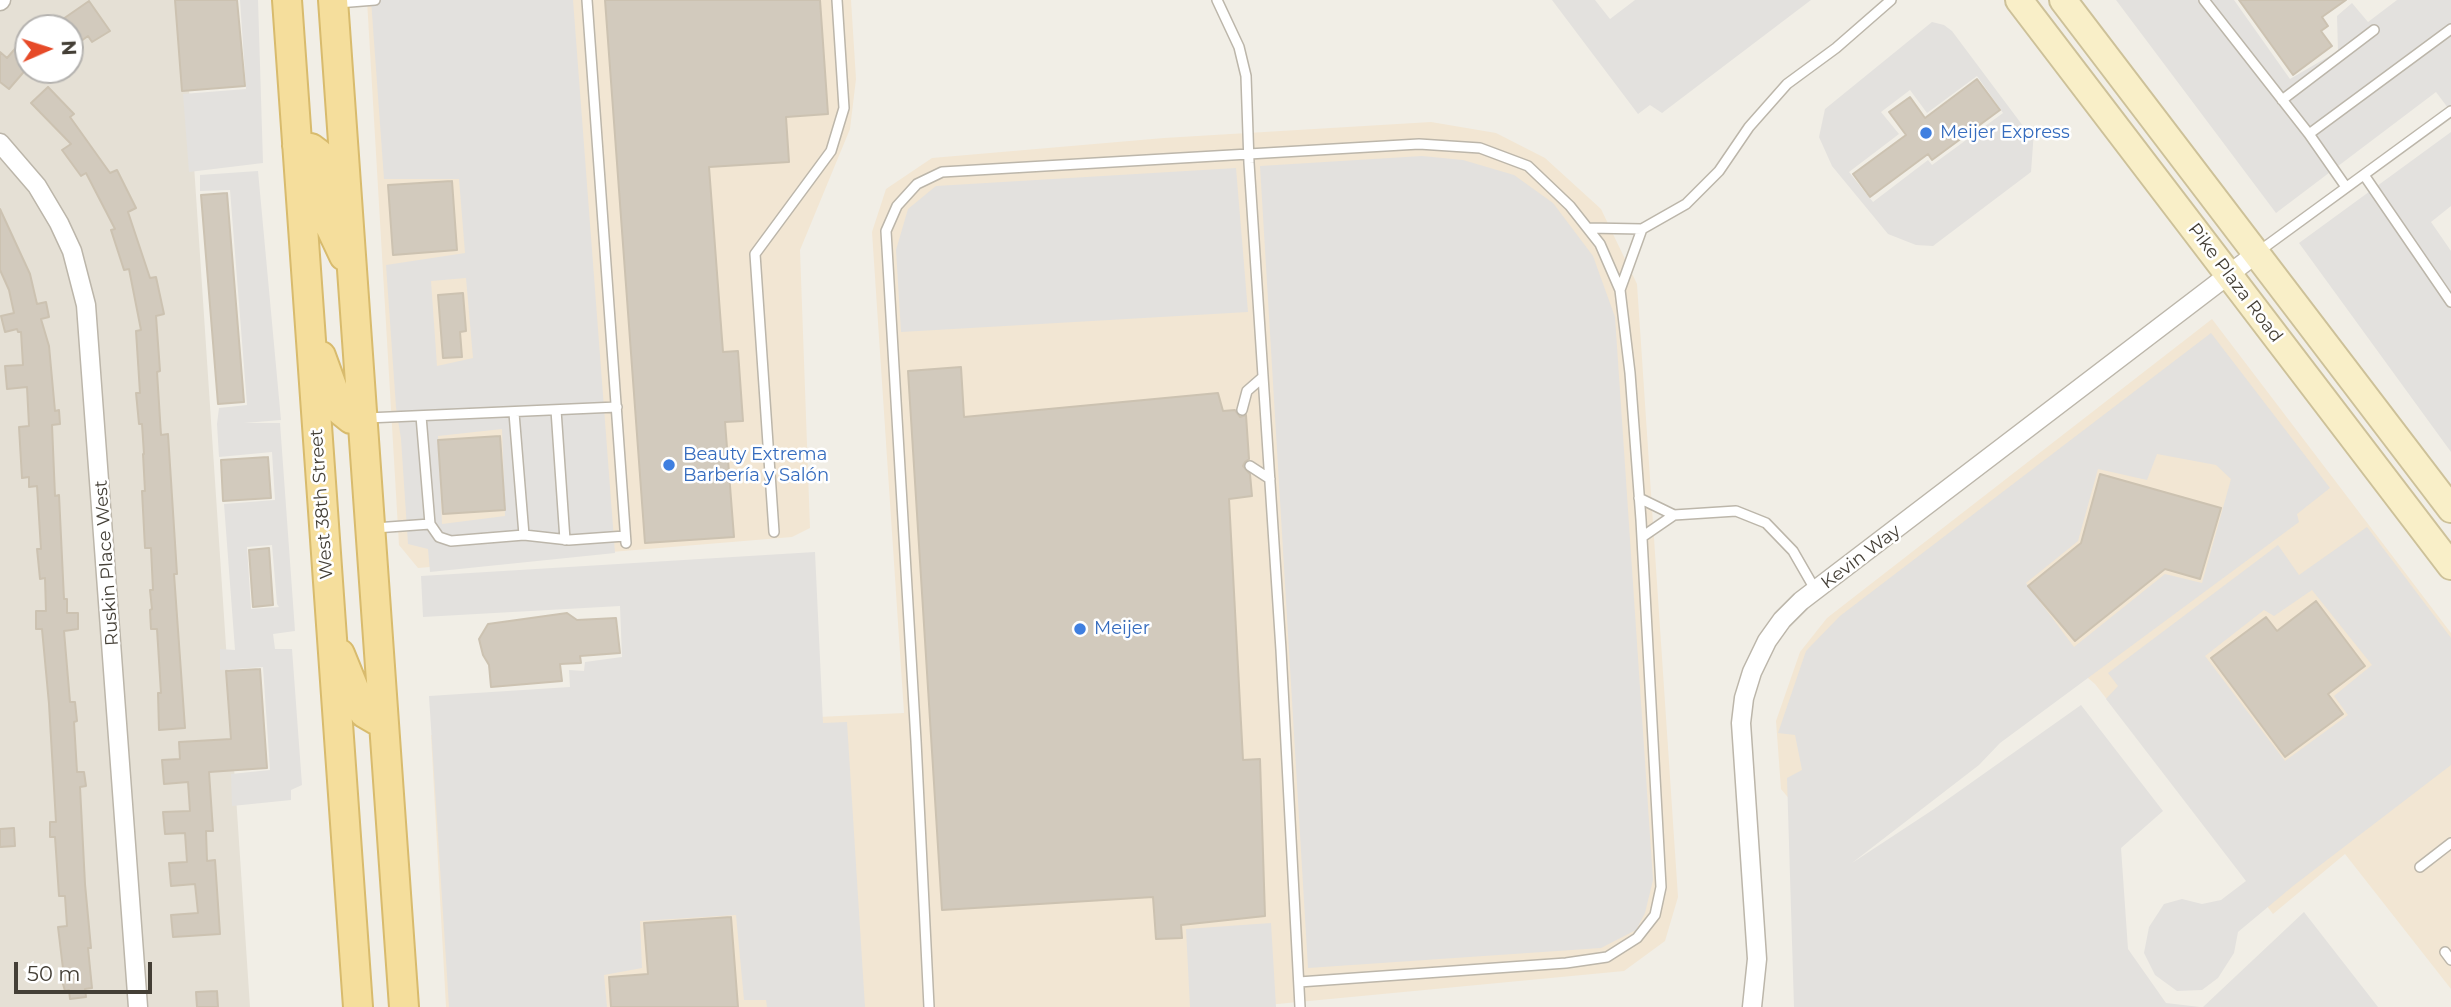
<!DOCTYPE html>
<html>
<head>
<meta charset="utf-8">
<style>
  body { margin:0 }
  #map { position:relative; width:2451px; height:1007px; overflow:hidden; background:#f1eee6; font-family:Montserrat,sans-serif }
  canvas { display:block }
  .north { position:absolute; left:14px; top:14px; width:70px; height:70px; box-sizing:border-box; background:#fff; border:2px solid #b4b2af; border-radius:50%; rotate:87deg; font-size:19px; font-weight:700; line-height:28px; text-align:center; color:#443f36 }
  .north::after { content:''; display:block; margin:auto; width:24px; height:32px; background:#e64a28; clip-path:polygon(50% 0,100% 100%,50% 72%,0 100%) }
  .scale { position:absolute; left:14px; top:962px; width:138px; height:32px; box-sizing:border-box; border:4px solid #443f36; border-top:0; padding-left:9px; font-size:21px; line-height:24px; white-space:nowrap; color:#443f36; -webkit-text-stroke:5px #fff; paint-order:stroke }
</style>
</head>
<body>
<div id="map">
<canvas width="2451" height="1007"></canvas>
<div class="north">N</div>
<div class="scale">50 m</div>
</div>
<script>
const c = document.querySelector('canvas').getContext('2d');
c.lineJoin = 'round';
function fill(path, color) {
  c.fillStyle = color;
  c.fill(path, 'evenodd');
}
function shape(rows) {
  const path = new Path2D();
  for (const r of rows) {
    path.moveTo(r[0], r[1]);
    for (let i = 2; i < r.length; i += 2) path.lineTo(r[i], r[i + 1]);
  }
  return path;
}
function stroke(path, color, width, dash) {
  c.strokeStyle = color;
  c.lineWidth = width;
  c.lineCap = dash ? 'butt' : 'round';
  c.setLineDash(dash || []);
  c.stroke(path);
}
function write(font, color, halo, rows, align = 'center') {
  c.font = font + ' Montserrat,sans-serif';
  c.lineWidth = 5;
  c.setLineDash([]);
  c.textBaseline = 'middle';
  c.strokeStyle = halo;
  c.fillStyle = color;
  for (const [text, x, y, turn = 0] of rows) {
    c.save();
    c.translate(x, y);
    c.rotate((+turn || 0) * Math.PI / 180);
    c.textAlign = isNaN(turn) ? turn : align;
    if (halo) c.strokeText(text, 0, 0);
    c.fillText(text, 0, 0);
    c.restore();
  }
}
fill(shape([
  [0,0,183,0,250,1007,0,1007],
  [28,28,70,28,70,70,28,70]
]), '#e5e0d5');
fill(shape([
  [367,0,851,0,856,79,850,129,800,250,810,528,792,537,418,568,399,545],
  [1431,122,1496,133,1545,158,1601,209,1637,284,1678,897,1665,941,1624,971,1246,1007,446,1007,431,735,904,713,872,232,886,189,932,158,1164,138],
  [2212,319,2451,633,2451,989,2345,854,2273,914,2095,684,2081,672,1843,864,1781,789,1776,721,1800,652,1827,618]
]), '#f2e6d3');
fill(shape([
  [240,0,258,0,263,163,189,172,183,94,246,89],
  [371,0,573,0,615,553,430,572,428,549,408,544,401,439,396,407,386,265,465,253,459,179,384,179],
  [466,278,473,358,437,366,431,281],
  [502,429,505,516,442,524,438,436],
  [1552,0,1595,0,1610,19,1635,0,1811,0,1662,113,1650,105,1638,114],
  [2116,0,2234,0,2290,79,2338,51,2337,16,2352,3,2368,22,2397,0,2451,0,2451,112,2436,92,2276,213],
  [1932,22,1944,25,1952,31,2023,126,2034,131,2031,172,1933,246,1916,245,1888,234,1832,166,1819,137,1825,109],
  [1977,76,2003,113,1932,165,1928,160,1873,202,1849,172,1899,134,1881,112,1910,90,1927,113],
  [2451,132,2451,206,2431,222,2451,251,2451,452,2299,243],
  [1422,156,1463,160,1514,175,1553,203,1593,256,1615,317,1653,880,1645,913,1636,930,1601,948,1308,968,1260,166],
  [1236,168,1248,312,901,332,896,250,908,209,936,186],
  [258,171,281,420,244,423,280,423,295,631,273,634,275,649,292,649,302,785,291,790,291,800,232,806,231,774,270,770,263,667,220,670,220,649,235,650,224,504,275,500,272,452,219,457,217,424,219,408,247,405,230,190,200,191,200,175],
  [272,545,277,604,279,607,251,609,247,547],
  [2211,333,2330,488,2297,514,2299,522,2000,743,1979,765,1852,863,1934,809,2081,705,2163,811,2121,848,2128,949,2166,1003,2200,1007,1794,1007,1787,778,1802,770,1795,735,1778,733,1806,651,1840,616],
  [2157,454,2216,465,2231,479,2202,583,2165,574,2074,647,2026,583,2078,541,2098,469,2147,480],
  [2367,527,2451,638,2451,765,2293,886,2238,932,2234,953,2218,978,2202,990,2177,991,2155,975,2144,953,2149,927,2164,904,2182,899,2202,904,2221,900,2246,881,2106,699,2118,686,2108,673,2278,545,2299,575],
  [2312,590,2372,665,2334,696,2348,715,2285,761,2205,656,2264,610,2274,616],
  [815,552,823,723,847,722,865,1007,767,1007,766,1000,744,1000,736,915,640,921,642,968,604,975,607,1007,449,1007,429,696,570,687,569,670,584,671,585,662,622,657,620,606,423,617,421,576],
  [2304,912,2378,1007,2203,1007],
  [1271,923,1276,1007,1190,1007,1186,929]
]), '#e3e1de');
const building = shape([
  [175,0,237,0,245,86,182,91,175,0],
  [605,0,820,0,828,114,786,117,789,162,709,167,723,352,738,351,743,421,725,422,734,537,645,543,605,0],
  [2239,0,2346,0,2322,17,2328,26,2321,31,2332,46,2293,75,2239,0],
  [89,1,110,31,92,42,88,36,70,49,70,28,50,28,89,1],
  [20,43,28,50,28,67,9,89,0,82,0,52,7,58,20,43],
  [1977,79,2000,110,1932,160,1928,154,1870,197,1853,174,1906,135,1889,112,1910,97,1925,118,1977,79],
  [48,87,74,114,70,117,110,173,117,170,136,208,128,212,150,278,156,277,164,314,156,316,160,371,157,372,161,435,168,434,177,574,174,574,185,728,159,730,158,693,161,693,157,629,151,629,150,610,152,609,150,590,153,590,151,548,145,548,142,491,145,491,143,454,144,454,142,424,139,424,136,393,140,393,136,331,141,330,129,269,124,270,111,230,115,229,86,173,81,176,62,150,71,144,31,103,48,87],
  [452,181,457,250,393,255,388,185,452,181],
  [227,193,244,402,218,404,201,195,227,193],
  [0,209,30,274,37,304,46,302,49,317,41,319,49,346,55,411,59,410,60,424,52,425,55,496,59,495,64,599,67,599,67,613,78,613,78,629,64,631,70,702,75,702,77,721,74,722,77,772,84,772,86,786,80,787,85,884,91,948,88,948,92,988,85,989,86,997,70,999,69,990,65,991,61,977,64,977,58,927,67,926,65,896,59,896,55,837,50,837,50,822,56,822,49,704,42,629,36,629,36,611,46,611,45,578,40,579,37,549,41,549,37,486,29,487,29,477,22,478,19,427,29,426,27,387,7,389,5,366,23,365,21,332,18,332,17,329,5,332,1,316,14,313,9,290,0,270,0,209],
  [463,293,466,331,460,332,462,357,443,358,438,295,463,293],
  [961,367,964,417,1218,393,1223,411,1235,410,1240,417,1246,415,1249,459,1245,462,1243,466,1250,474,1252,496,1229,499,1243,760,1260,759,1265,916,1181,925,1182,938,1156,939,1153,897,942,910,908,371,961,367],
  [500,436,505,510,443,514,438,440,500,436],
  [268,457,271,498,223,501,221,460,268,457],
  [2100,474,2221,508,2200,579,2165,569,2075,641,2028,586,2081,543,2100,474],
  [269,548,273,605,253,607,249,550,269,548],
  [2316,601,2365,666,2328,694,2343,714,2285,757,2211,658,2266,617,2277,631,2316,601],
  [567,613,577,620,616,618,620,653,580,656,581,663,560,664,562,681,491,687,489,665,483,655,479,639,488,624,567,613],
  [260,669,267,768,209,772,213,831,206,831,207,861,215,860,220,934,173,937,171,915,198,913,195,884,171,886,169,863,187,862,185,833,165,834,163,812,190,811,188,782,164,784,162,760,180,759,179,742,231,739,226,671,260,669],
  [14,828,15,846,0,847,0,829,14,828],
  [731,917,738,1007,611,1007,609,977,648,974,644,923,731,917],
  [217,991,218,1007,197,1007,196,992,217,991]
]);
fill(building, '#d2cabd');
stroke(building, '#ccc2b1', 2);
const lane = shape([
  [587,0,626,543],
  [1217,0,1239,47,1246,76,1249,163,1281,650,1300,1007],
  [2204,0,2309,134,2451,29],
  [338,3,375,0],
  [2282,100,2374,30],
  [2309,134,2346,187],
  [2364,175,2451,302],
  [1588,228,1642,229,1620,290],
  [1642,229,1686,204,1719,171,1749,127,1787,84,1836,48,1891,0],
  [2258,252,2451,111],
  [556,410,565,540],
  [1242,410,1247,391,1263,377],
  [514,413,524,535],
  [367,418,617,407],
  [1250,466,1270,479],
  [1639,498,1674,515,1642,537],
  [1674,515,1736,511,1766,523,1793,551,1816,591],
  [430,524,439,537,451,541,524,535,569,540,625,536],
  [375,528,430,524,421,416],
  [774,532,755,254,831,151,844,108,837,0],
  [2420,867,2451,843],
  [2445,952,2451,960],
  [929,1007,916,741,886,231,897,206,917,184,942,172,1419,144,1480,148,1528,166,1570,206,1600,244,1620,290,1630,373,1641,520,1661,887,1655,915,1637,938,1607,957,1566,963,1299,982]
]);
const street = shape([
  [0,1,1,0],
  [0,143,37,186,59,223,72,251,86,305,138,1007],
  [1752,1007,1757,959,1741,723,1744,698,1752,672,1767,641,1782,620,1801,601,2257,253]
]);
const secondary = shape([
  [2019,0,2451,566],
  [2063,0,2451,509]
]);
const primary = shape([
  [287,0,358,1007],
  [333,0,404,1007],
  [297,146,311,148,319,154,327,220,344,256],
  [321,356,341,411,351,419,362,419],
  [340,654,364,713,376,720,383,720]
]);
stroke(lane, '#bcb6aa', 12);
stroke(street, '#bcb6aa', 21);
stroke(secondary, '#cdc199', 30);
stroke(primary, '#d8bb6d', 32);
stroke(lane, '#fff', 9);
stroke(street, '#fff', 18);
stroke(secondary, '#f9efc8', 26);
stroke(primary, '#f5de9c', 28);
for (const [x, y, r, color] of [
  [1926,133,7,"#3f7fe0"],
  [669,465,7,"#3f7fe0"],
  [1080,629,7,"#3f7fe0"]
]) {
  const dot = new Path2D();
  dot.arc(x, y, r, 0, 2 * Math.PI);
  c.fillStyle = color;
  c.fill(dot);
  stroke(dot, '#fff', 2.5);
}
write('18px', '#366cbe', '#fff', [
  ["Meijer Express",1940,133],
  ["Beauty Extrema",683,455],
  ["Barbería y Salón",683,476],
  ["Meijer",1094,629]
], 'left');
write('18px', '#443f36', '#fff', [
  ["Pike Plaza Road",2235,283,53],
  ["West 38th Street",322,504,-94],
  ["Kevin Way",1861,557,-37],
  ["Ruskin Place West",107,563,-94]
]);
</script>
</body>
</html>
